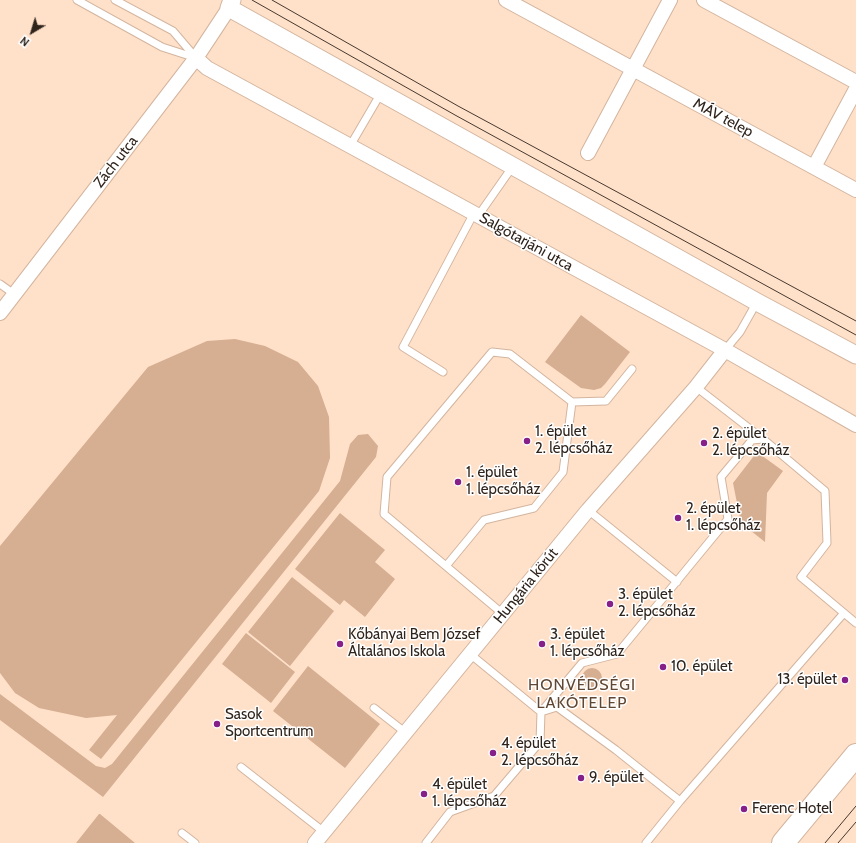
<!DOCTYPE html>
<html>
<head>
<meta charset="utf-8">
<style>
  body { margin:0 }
  #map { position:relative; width:856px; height:843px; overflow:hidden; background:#ffe0c9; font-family:Cabin,sans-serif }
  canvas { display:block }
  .north { position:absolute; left:12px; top:12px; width:40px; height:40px; -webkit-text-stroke:3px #fff; paint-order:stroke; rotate:218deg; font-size:11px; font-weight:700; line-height:16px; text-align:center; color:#2f241c }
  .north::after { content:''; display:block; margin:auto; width:14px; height:18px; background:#2f241c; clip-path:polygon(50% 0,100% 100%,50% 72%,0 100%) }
</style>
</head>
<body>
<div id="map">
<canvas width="856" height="843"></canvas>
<div class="north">N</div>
</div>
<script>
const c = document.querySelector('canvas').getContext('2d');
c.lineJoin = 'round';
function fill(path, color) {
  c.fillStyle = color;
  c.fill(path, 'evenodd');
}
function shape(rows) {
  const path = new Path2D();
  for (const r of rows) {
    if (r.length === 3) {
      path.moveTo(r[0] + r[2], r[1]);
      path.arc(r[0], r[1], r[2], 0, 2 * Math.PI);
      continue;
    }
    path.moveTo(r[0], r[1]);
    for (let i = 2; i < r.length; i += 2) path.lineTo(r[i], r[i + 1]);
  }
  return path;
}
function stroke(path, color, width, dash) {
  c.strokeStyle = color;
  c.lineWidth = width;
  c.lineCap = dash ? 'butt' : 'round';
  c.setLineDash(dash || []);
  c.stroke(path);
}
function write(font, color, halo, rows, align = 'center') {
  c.font = font + ' Cabin,sans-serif';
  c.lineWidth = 3;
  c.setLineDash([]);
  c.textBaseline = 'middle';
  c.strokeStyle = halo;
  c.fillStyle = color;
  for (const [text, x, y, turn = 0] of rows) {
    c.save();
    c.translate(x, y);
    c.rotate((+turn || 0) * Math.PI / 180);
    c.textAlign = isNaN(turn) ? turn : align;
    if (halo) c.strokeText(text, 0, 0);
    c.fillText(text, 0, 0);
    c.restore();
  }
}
fill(shape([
  [581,315,630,352,605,384,601,388,594,390,581,388,545,362],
  [235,339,265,346,298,362,318,386,329,417,330,458,319,491,101,759,89,750,117,715,86,718,39,708,15,693,0,673,0,546,148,367,207,341],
  [368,434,378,446,376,457,103,797,0,720,0,694,96,766,105,768,112,764,340,481,350,444,358,435],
  [757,452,783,471,767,493,765,542,741,523,733,483],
  [340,513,385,550,375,562,395,579,365,617,344,600,340,605,295,569],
  [292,577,334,611,290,666,248,632],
  [246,633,295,672,271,703,222,664],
  [308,666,380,724,345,768,273,711],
  [592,678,10],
  [99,814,100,814,135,843,76,843]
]), '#d6ae91');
const service = shape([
  [77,0,162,47,196,58],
  [115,0,173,31,196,58],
  [350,146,381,93],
  [478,216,513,166],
  [0,284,14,294],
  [725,350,740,332,757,302],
  [443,372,403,347,474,213],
  [696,387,763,439],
  [588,510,677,582],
  [446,566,484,520,534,508,563,472,572,402],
  [503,614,384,514,387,477,492,352,510,354,572,402,606,401,632,369],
  [470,654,541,712,557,707,616,750,680,801],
  [374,708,406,733],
  [241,767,324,832],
  [182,833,195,843],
  [426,843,450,812,494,796,540,742,541,712,582,663,617,654,728,519,721,477,752,440,763,439,825,491,827,543,801,577,856,623],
  [646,843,680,801,844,613]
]);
const minor = shape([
  [506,0,856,190],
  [704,0,856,82],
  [196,58,207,68,725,350,856,425],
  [588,153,670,0],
  [814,167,856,89],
  [0,313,196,58,229,8],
  [315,843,588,510,696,387,725,350]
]);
const tertiary = shape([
  [232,0,229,8,757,302,856,355]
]);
const primary = shape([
  [783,843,856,755]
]);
stroke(service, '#d3b59f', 9);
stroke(minor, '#d3b59f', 16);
stroke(tertiary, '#d3b59f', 19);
stroke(primary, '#d3b59f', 24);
stroke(service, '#fff', 7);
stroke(minor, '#fff', 14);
stroke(tertiary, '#fff', 17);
stroke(primary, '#fff', 22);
stroke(shape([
  [252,0,455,115,856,335],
  [272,0,458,106,856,321],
  [825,843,856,806],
  [838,843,856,822]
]), '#46392f', 1);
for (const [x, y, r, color] of [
  [527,441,4,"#852089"],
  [704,443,4,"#852089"],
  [458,482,4,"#852089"],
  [678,518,4,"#852089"],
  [610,604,4,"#852089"],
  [340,644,4,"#852089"],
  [542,644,4,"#852089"],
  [663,667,4,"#852089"],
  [845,680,4,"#852089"],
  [217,724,4,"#852089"],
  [493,753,4,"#852089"],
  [581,778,4,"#852089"],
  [424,794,4,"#852089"],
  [744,809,4,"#852089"]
]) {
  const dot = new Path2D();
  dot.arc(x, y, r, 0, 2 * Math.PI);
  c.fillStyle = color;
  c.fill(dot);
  stroke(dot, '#fff', 1.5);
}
write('15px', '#2f241c', '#fff', [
  ["MÁV telep",723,118,28],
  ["Zách utca",116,162,-52],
  ["Salgótarjáni utca",526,242,29],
  ["Hungária körút",526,586,-51]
]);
write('15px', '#2f241c', '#fff', [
  ["1. épület",535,432],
  ["2. lépcsőház",535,449],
  ["2. épület",712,434],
  ["2. lépcsőház",712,451],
  ["1. épület",466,473],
  ["1. lépcsőház",466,490],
  ["2. épület",686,509],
  ["1. lépcsőház",686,526],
  ["3. épület",618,595],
  ["2. lépcsőház",618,612],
  ["Kőbányai Bem József",348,635],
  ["Általános Iskola",348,652],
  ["3. épület",550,635],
  ["1. lépcsőház",550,652],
  ["10. épület",671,667],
  ["13. épület",837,680,"right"],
  ["Sasok",225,715],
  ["Sportcentrum",225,732],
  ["4. épület",501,744],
  ["2. lépcsőház",501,761],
  ["9. épület",589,778],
  ["4. épület",432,785],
  ["1. lépcsőház",432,802],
  ["Ferenc Hotel",752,809]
], 'left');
c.letterSpacing = '1px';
write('16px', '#604734', '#fff', [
  ["HONVÉDSÉGI",582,685],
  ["LAKÓTELEP",582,703]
]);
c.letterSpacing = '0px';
</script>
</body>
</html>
